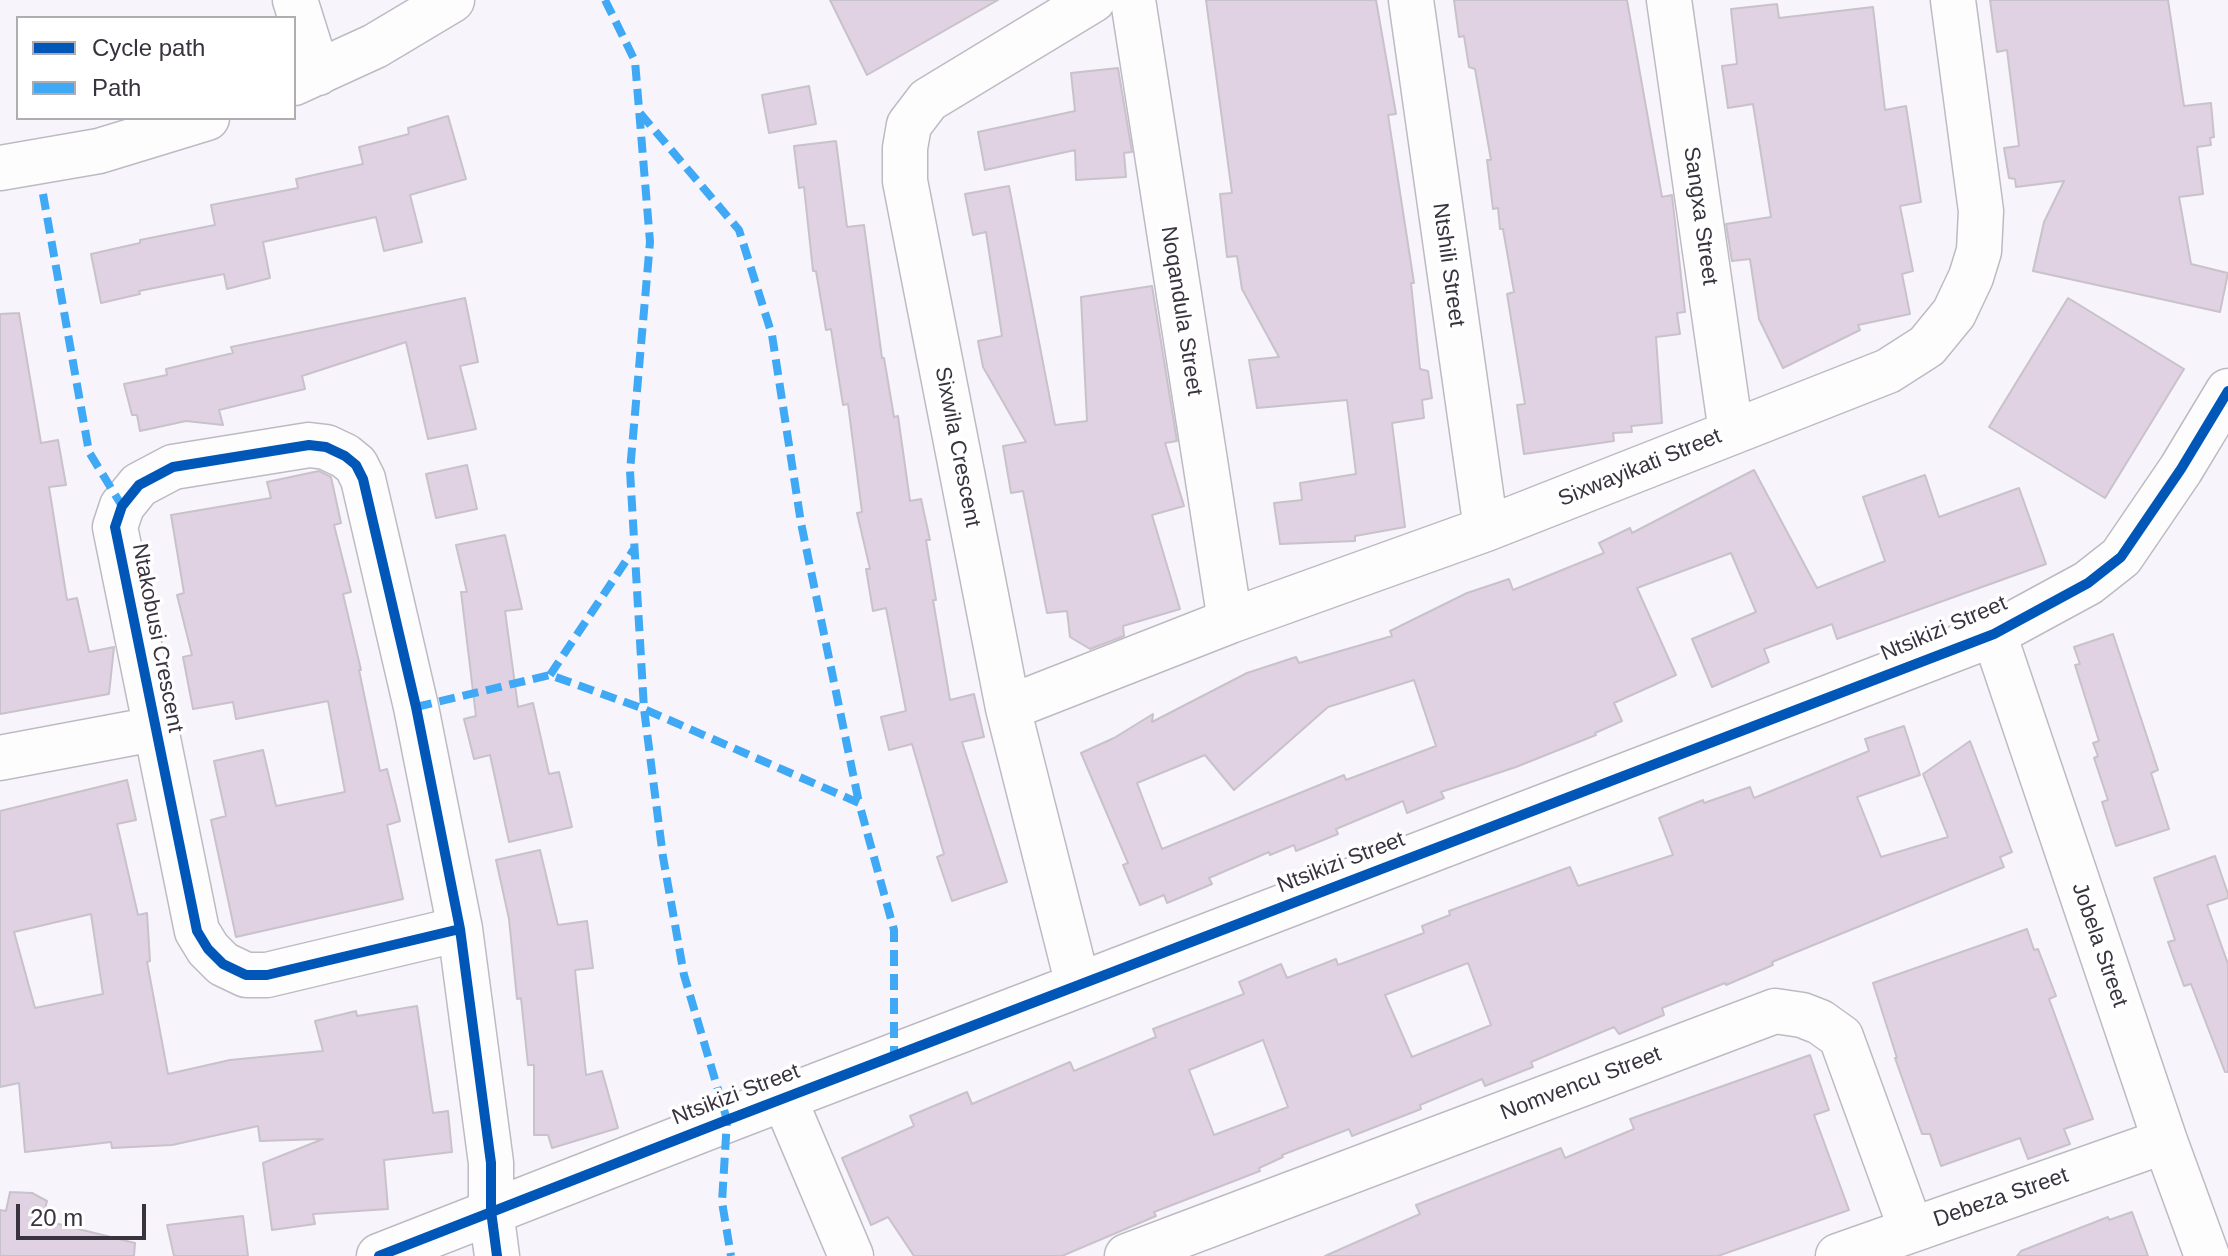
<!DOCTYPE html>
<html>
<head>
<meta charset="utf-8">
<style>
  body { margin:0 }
  #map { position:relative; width:2228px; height:1256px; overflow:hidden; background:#f7f4fb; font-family:Helvetica,sans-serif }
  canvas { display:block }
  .legend { position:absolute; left:16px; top:16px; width:280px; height:104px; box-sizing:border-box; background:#fff; border:2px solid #afadb2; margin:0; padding:10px 14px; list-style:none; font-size:24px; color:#38333f }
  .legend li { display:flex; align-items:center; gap:16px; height:40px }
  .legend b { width:40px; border:2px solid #afadb2 }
  .scale { position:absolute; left:16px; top:1204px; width:130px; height:36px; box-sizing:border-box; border:4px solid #38333f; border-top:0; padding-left:10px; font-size:24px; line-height:28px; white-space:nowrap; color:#38333f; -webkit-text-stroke:6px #fff; paint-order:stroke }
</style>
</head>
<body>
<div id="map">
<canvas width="2228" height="1256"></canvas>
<ul class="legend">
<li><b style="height:10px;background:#0057b8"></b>Cycle path</li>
<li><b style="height:10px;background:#3fa9f5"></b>Path</li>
</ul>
<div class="scale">20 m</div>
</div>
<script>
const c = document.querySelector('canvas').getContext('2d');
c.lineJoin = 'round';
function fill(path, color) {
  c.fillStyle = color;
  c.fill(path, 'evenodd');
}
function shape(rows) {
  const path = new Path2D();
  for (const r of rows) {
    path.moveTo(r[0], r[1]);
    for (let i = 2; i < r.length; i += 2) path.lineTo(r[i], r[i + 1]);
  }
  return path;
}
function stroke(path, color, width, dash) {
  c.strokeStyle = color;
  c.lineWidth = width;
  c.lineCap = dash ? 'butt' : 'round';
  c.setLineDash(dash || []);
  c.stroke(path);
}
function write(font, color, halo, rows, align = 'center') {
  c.font = font + ' Helvetica,sans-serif';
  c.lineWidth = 7;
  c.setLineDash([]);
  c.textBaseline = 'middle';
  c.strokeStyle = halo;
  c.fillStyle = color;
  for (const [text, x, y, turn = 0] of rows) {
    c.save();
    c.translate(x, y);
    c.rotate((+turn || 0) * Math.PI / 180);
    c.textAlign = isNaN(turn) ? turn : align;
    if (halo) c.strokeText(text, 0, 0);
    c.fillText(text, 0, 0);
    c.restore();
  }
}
const building = shape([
  [830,0,998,0,867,75,830,0],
  [1206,0,1376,0,1396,114,1388,115,1414,283,1411,283,1420,369,1428,371,1432,398,1422,400,1424,418,1392,423,1405,527,1355,536,1355,541,1280,544,1274,503,1302,500,1300,483,1356,474,1347,400,1257,408,1249,360,1279,357,1242,289,1237,256,1227,257,1220,194,1232,193,1206,0],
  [1454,0,1627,0,1662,197,1672,195,1685,312,1677,313,1680,334,1656,337,1662,423,1631,426,1632,432,1613,433,1614,441,1524,454,1517,405,1525,404,1507,294,1514,292,1503,229,1500,229,1498,208,1493,209,1487,160,1491,160,1475,69,1469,67,1464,36,1459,37,1454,0],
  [1990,0,2168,0,2184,106,2211,103,2214,137,2210,138,2211,145,2197,147,2203,194,2179,197,2191,264,2228,273,2220,312,2033,271,2044,222,2064,181,2016,187,2015,179,2009,178,2004,148,2019,146,2007,50,1997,52,1990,0],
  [1777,4,1779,18,1873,7,1885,110,1906,106,1921,202,1900,206,1913,271,1902,274,1910,314,1858,325,1860,330,1783,368,1759,319,1750,259,1732,261,1726,224,1771,217,1753,104,1728,108,1722,66,1737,64,1731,9,1777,4],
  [1118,68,1132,152,1124,153,1126,177,1076,180,1075,150,985,170,978,132,1075,111,1071,73,1118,68],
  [809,86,816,124,769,133,762,95,809,86],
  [448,116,466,179,410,195,422,242,384,251,376,217,263,242,270,278,227,289,224,274,139,291,140,294,101,303,91,254,140,243,140,240,215,225,211,205,298,188,296,179,363,164,359,147,409,134,408,128,448,116],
  [836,141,847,227,864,225,882,358,884,358,894,417,898,416,910,501,921,499,930,540,926,540,936,600,933,600,950,700,974,694,984,737,962,742,1007,882,952,901,937,857,944,854,912,744,889,750,881,717,906,711,886,608,873,611,866,569,870,569,857,513,862,512,848,404,843,405,831,329,826,330,816,271,813,271,804,187,799,188,794,146,836,141],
  [1009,186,1055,425,1087,421,1081,297,1152,286,1177,441,1165,443,1184,506,1152,515,1180,609,1123,626,1124,636,1090,649,1070,637,1067,611,1047,613,1023,491,1011,493,1003,446,1026,442,983,367,978,341,1002,336,986,232,973,235,965,194,1009,186],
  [465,298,478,362,460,366,476,429,428,439,406,342,302,376,305,389,219,410,223,425,186,421,140,431,137,415,132,415,124,384,167,375,166,369,233,353,231,347,465,298],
  [2068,298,2184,369,2105,498,1989,427,2068,298],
  [19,313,41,443,58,440,66,485,49,487,67,600,77,598,89,652,114,647,109,694,0,714,0,314,19,313],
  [467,465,477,509,436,518,426,474,467,465],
  [1754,470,1817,588,1885,561,1863,497,1925,475,1939,517,2019,488,2046,564,1837,639,1832,624,1764,649,1769,662,1712,687,1692,639,1756,612,1731,553,1637,588,1676,675,1614,703,1622,721,1595,733,1596,735,1516,767,1441,792,1444,798,1407,813,1403,801,1336,829,1338,834,1296,851,1294,845,1270,855,1269,852,1209,878,1212,884,1167,903,1164,895,1140,905,1123,865,1128,863,1081,753,1114,738,1153,714,1152,722,1247,673,1296,657,1299,663,1392,636,1390,631,1467,593,1509,579,1513,590,1604,553,1599,543,1630,528,1632,533,1754,470],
  [1414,680,1436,746,1346,780,1344,775,1162,849,1137,783,1205,755,1234,790,1328,707,1414,680],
  [319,471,331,477,341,523,334,525,351,592,343,594,361,670,359,670,380,771,387,769,400,821,387,825,403,899,236,937,211,820,226,816,214,761,263,750,276,806,345,792,328,701,236,719,233,702,193,709,183,657,192,655,177,595,184,593,171,515,271,498,267,482,319,471],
  [505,535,522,609,505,611,518,707,533,703,549,774,559,772,572,827,509,842,490,755,474,759,464,719,476,716,461,592,467,592,456,545,505,535],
  [2113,634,2158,770,2151,773,2169,829,2116,846,2102,802,2108,800,2094,758,2098,756,2093,743,2099,741,2075,665,2080,664,2074,647,2113,634],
  [1904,726,1920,775,1857,797,1881,857,1948,837,1923,774,1970,741,2012,852,2000,857,2004,867,1772,962,1773,965,1726,985,1725,983,1662,1008,1664,1015,1619,1034,1614,1027,1531,1062,1533,1067,1485,1086,1482,1079,1420,1105,1421,1109,1352,1136,1349,1129,1282,1155,1283,1157,1259,1168,1260,1171,1154,1212,1156,1216,1062,1256,914,1256,888,1217,871,1225,842,1158,914,1126,910,1116,967,1092,972,1104,1070,1062,1074,1071,1156,1037,1153,1029,1244,994,1239,982,1281,964,1287,978,1336,959,1338,965,1424,933,1422,926,1450,915,1449,911,1570,867,1578,886,1673,855,1659,818,1703,800,1704,803,1750,787,1754,798,1869,751,1865,739,1904,726],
  [1468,963,1491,1025,1412,1057,1385,995,1468,963],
  [1263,1040,1288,1107,1214,1135,1189,1070,1263,1040],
  [127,780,136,820,117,824,138,915,147,913,150,961,147,962,168,1074,230,1060,323,1051,315,1021,356,1011,357,1016,417,1006,433,1113,448,1111,452,1152,384,1160,388,1209,313,1214,315,1224,272,1230,263,1163,323,1139,260,1141,258,1126,172,1145,112,1148,111,1142,25,1152,19,1083,0,1087,0,811,127,780],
  [91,914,103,994,35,1008,14,932,91,914],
  [540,850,558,925,587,921,593,968,575,970,586,1075,602,1071,618,1128,552,1148,548,1135,534,1135,534,1065,528,1065,521,998,517,999,509,919,496,860,540,850],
  [2215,856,2228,894,2228,898,2207,905,2228,964,2228,1072,2225,1072,2191,984,2184,986,2168,942,2175,940,2154,878,2215,856],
  [2027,929,2034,950,2038,949,2056,996,2049,999,2093,1119,2064,1129,2070,1144,2028,1159,2020,1138,1941,1166,1930,1134,1922,1134,1895,1058,1897,1058,1873,983,2027,929],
  [1810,1055,1829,1110,1814,1115,1849,1210,1718,1256,1325,1256,1420,1214,1416,1205,1561,1148,1565,1158,1634,1129,1630,1119,1810,1055],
  [10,1192,32,1193,47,1201,42,1220,135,1243,134,1256,0,1256,0,1210,6,1211,10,1192],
  [2132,1212,2148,1256,2017,1256,2021,1251,2108,1217,2109,1220,2132,1212],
  [243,1216,248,1256,174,1256,167,1225,243,1216]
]);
fill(building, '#e0d2e2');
stroke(building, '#c8c2ca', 2);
const minor = shape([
  [295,0,318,73],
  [1133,0,1230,621],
  [1411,0,1486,529],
  [1669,0,1731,432],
  [294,83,375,46,452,0],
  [0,168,99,151,207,118],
  [1994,634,2165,1141,2207,1256],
  [1008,708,1230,621,1486,529,1888,371,1927,346,1954,313,1971,277,1979,251,1981,211,1953,0],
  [0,758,154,729],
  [460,929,267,975,246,975,223,964,208,949,197,931,115,527,122,506,139,485,173,467,309,445,326,447,345,456,356,465,363,479,416,707,460,929,491,1163,491,1211,497,1256],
  [1078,985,1008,708,905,181,905,148,909,125,928,100,1093,0],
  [784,1098,851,1256],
  [379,1256,727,1120,1994,634,2088,583,2121,557,2181,469,2228,391],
  [1127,1256,1775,1011,1802,1015,1820,1022,1841,1037,1911,1229],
  [1838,1256,2165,1141]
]);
stroke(minor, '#bebac3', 47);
stroke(minor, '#fefdfe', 44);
stroke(shape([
  [605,0,635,61,650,242,630,471,644,709,663,857,684,975,727,1120,722,1202,731,1256],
  [640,113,739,230,772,335,801,523,859,803],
  [43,194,89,452,122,506],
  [550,675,634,549],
  [416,707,550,675,644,709,859,803,894,930,894,1056]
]), '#3fa9f5', 8, [16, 8]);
stroke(shape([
  [460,929,267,975,246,975,223,964,208,949,197,931,115,527,122,506,139,485,173,467,309,445,326,447,345,456,356,465,363,479,416,707,460,929,491,1163,491,1211,497,1256],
  [379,1256,727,1120,1994,634,2088,583,2121,557,2181,469,2228,391]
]), '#0057b8', 10);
write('22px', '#38333f', '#fff', [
  ["Sangxa Street",1700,216,82],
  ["Ntshili Street",1448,265,82],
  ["Noqandula Street",1181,311,81],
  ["Sixwila Crescent",957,447,79],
  ["Sixwayikati Street",1640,468,-22],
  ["Ntsikizi Street",1944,629,-23],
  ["Ntakobusi Crescent",157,638,79],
  ["Ntsikizi Street",1341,863,-21],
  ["Jobela Street",2099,945,71],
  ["Nomvencu Street",1581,1084,-21],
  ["Ntsikizi Street",736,1095,-21],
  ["Debeza Street",2001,1198,-19]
]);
</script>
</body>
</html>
